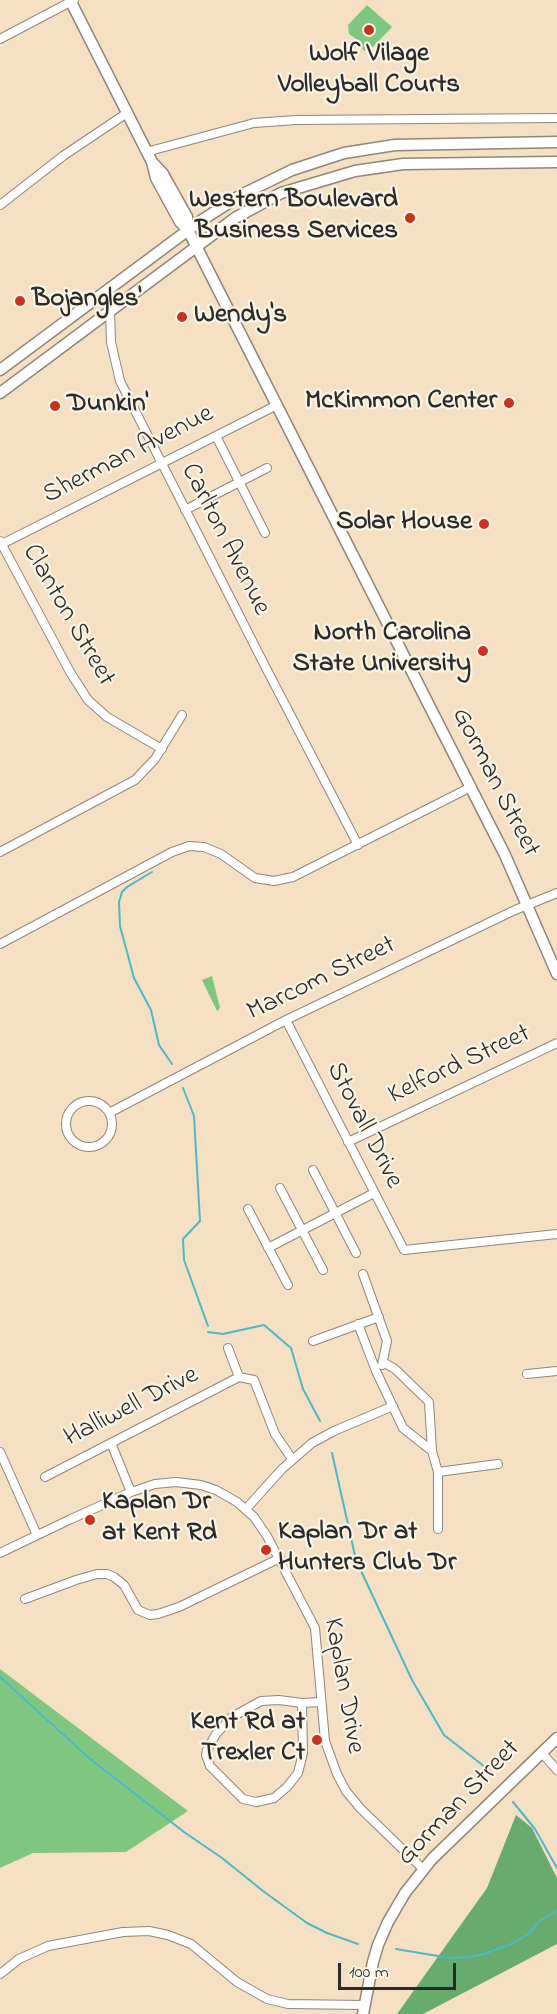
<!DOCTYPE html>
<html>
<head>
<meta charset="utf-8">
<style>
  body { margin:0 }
  #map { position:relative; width:557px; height:2014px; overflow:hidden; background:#f5e0c3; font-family:"Indie Flower",sans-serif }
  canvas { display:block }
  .scale { position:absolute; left:338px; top:1963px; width:118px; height:27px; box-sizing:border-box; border:3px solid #2b2b2b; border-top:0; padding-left:8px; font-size:18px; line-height:21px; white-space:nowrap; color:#2b2b2b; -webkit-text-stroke:4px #fcf5e5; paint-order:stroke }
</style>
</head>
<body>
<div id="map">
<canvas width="557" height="2014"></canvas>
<div class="scale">100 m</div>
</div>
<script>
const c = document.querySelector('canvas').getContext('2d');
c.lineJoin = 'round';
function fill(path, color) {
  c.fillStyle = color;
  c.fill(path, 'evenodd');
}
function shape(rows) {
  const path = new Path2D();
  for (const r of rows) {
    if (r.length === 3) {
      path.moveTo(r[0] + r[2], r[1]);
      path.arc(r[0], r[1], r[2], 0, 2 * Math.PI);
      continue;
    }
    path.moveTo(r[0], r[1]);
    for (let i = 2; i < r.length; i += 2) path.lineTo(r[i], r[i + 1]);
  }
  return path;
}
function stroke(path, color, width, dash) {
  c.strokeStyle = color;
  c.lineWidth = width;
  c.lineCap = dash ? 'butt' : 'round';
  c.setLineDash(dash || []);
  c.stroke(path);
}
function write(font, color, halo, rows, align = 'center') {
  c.font = font + ' "Indie Flower",sans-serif';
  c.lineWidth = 4.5;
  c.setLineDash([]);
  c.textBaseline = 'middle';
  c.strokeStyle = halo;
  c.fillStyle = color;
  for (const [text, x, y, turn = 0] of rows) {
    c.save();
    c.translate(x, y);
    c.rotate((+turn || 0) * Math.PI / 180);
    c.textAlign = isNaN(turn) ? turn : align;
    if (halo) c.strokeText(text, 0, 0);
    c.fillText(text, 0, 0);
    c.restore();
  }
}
fill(shape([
  [367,5,392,27,372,48,367,51,363,50,359,41,349,34,348,25],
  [212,976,220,1008,217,1011,202,980],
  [0,1669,188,1811,126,1852,33,1853,0,1868]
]), '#7fc681');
fill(shape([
  [516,1815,532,1828,557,1878,557,1944,423,2014,397,2014,487,1888]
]), '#67ab6f');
stroke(shape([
  [152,872,127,887,122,892,119,902,120,926,134,978,151,1010,159,1045,172,1064],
  [183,1088,194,1116,200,1221,183,1239,184,1260,208,1326],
  [208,1332,223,1334,264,1325,291,1348,303,1389,320,1421],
  [332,1453,356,1560,412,1680,444,1735,494,1774],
  [0,1677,89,1758,184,1832,222,1858,263,1891,307,1923,327,1933,358,1944],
  [513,1802,535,1829,557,1868],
  [396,1949,450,1958,468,1957,484,1954,511,1944,527,1935,540,1921,557,1910]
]), '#4db8c9', 2);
const minor = shape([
  [0,39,74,0],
  [146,152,254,123,296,120,557,118],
  [0,205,63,156,127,113],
  [110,311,111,342,120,381,266,668,358,845],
  [216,436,265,533],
  [185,510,267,468],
  [0,541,70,672,88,700,107,717,162,749],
  [0,545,277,405],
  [0,852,135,780,155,759,182,715],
  [0,944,172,852,189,846,204,847,221,854,255,878,274,881,293,877,471,787],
  [286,1020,404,1250,557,1234],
  [89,1124,23],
  [109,1113,286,1020,515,910,557,893],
  [348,1142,557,1043],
  [313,1170,356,1253],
  [280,1188,323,1270],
  [248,1209,288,1285],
  [268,1248,374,1193],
  [363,1274,387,1341,382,1365],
  [358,1324,376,1371,403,1428,432,1451],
  [313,1341,379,1317],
  [228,1348,239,1377,254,1380,275,1434,292,1459],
  [383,1362,395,1369,429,1402,432,1451,438,1472,438,1529],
  [527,1374,557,1371],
  [111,1443,131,1492],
  [0,1452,37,1535],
  [438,1472,498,1464],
  [45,1477,239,1377],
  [246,1509,282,1469,312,1443,334,1431,393,1406],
  [0,1553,71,1519,131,1492,155,1484,176,1482,201,1485,216,1490,237,1502,254,1517,267,1536,315,1628,325,1741,337,1774,346,1791,360,1808,423,1869],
  [25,1599,76,1580,97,1574,107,1574,114,1577,124,1585,138,1610,150,1615,158,1614,179,1607,280,1558],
  [302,1703,303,1753,298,1773,287,1787,274,1798,256,1802,243,1799,210,1766,206,1755,207,1750,216,1734,232,1717,261,1701,279,1700,302,1703,321,1702],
  [542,1753,557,1770],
  [0,1974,19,1959,48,1946,123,1932,149,1931,168,1935,191,1944,237,1982,267,1999,288,2004,364,2005]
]);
const major = shape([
  [70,0,152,162,156,178,180,222,188,230],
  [152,162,163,174,187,217,188,230,196,246,505,855,557,974],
  [0,370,199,222,241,195,292,170,344,153,395,145,557,142],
  [0,393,235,218,281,193,355,171,403,164,557,162],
  [363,2014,373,1962,378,1945,388,1922,405,1893,432,1859,557,1738]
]);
stroke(minor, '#908677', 10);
stroke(major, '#908677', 13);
stroke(minor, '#fff', 8);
stroke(major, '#fff', 10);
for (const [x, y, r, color] of [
  [369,30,6,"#c8321e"],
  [410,218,6,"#c8321e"],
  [20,301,6,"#c8321e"],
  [182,317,6,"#c8321e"],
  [509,403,6,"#c8321e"],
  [55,406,6,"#c8321e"],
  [484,524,6,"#c8321e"],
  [483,651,6,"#c8321e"],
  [90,1520,6,"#c8321e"],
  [266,1550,6,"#c8321e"],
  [317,1740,6,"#c8321e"]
]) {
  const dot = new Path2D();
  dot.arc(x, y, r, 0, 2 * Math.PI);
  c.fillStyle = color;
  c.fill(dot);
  stroke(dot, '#fcf5e5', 2);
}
write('bold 27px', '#2b2b2b', '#fcf5e5', [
  ["Wolf Vilage",369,56,"center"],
  ["Volleyball Courts",369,87,"center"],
  ["Western Boulevard",398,202],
  ["Business Services",398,233],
  ["Bojangles'",32,301,"left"],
  ["Wendy's",194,317,"left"],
  ["McKimmon Center",497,403],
  ["Dunkin'",67,406,"left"],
  ["Solar House",472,524],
  ["North Carolina",471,635],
  ["State University",471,666],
  ["Kaplan Dr",102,1504,"left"],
  ["at Kent Rd",102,1535,"left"],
  ["Kaplan Dr at",278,1534,"left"],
  ["Hunters Club Dr",278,1565,"left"],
  ["Kent Rd at",305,1724],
  ["Trexler Ct",305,1755]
], 'right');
write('27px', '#2b2b2b', '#fcf5e5', [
  ["Sherman Avenue",129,456,-27],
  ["Carlton Avenue",224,540,63],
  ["Clanton Street",67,616,60],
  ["Gorman Street",494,783,63],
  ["Marcom Street",322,980,-26],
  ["Kelford Street",460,1066,-25],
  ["Stovall Drive",363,1126,63],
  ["Halliwell Drive",132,1408,-27],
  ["Kaplan Drive",342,1686,80],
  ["Gorman Street",460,1804,-46]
]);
</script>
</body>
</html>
